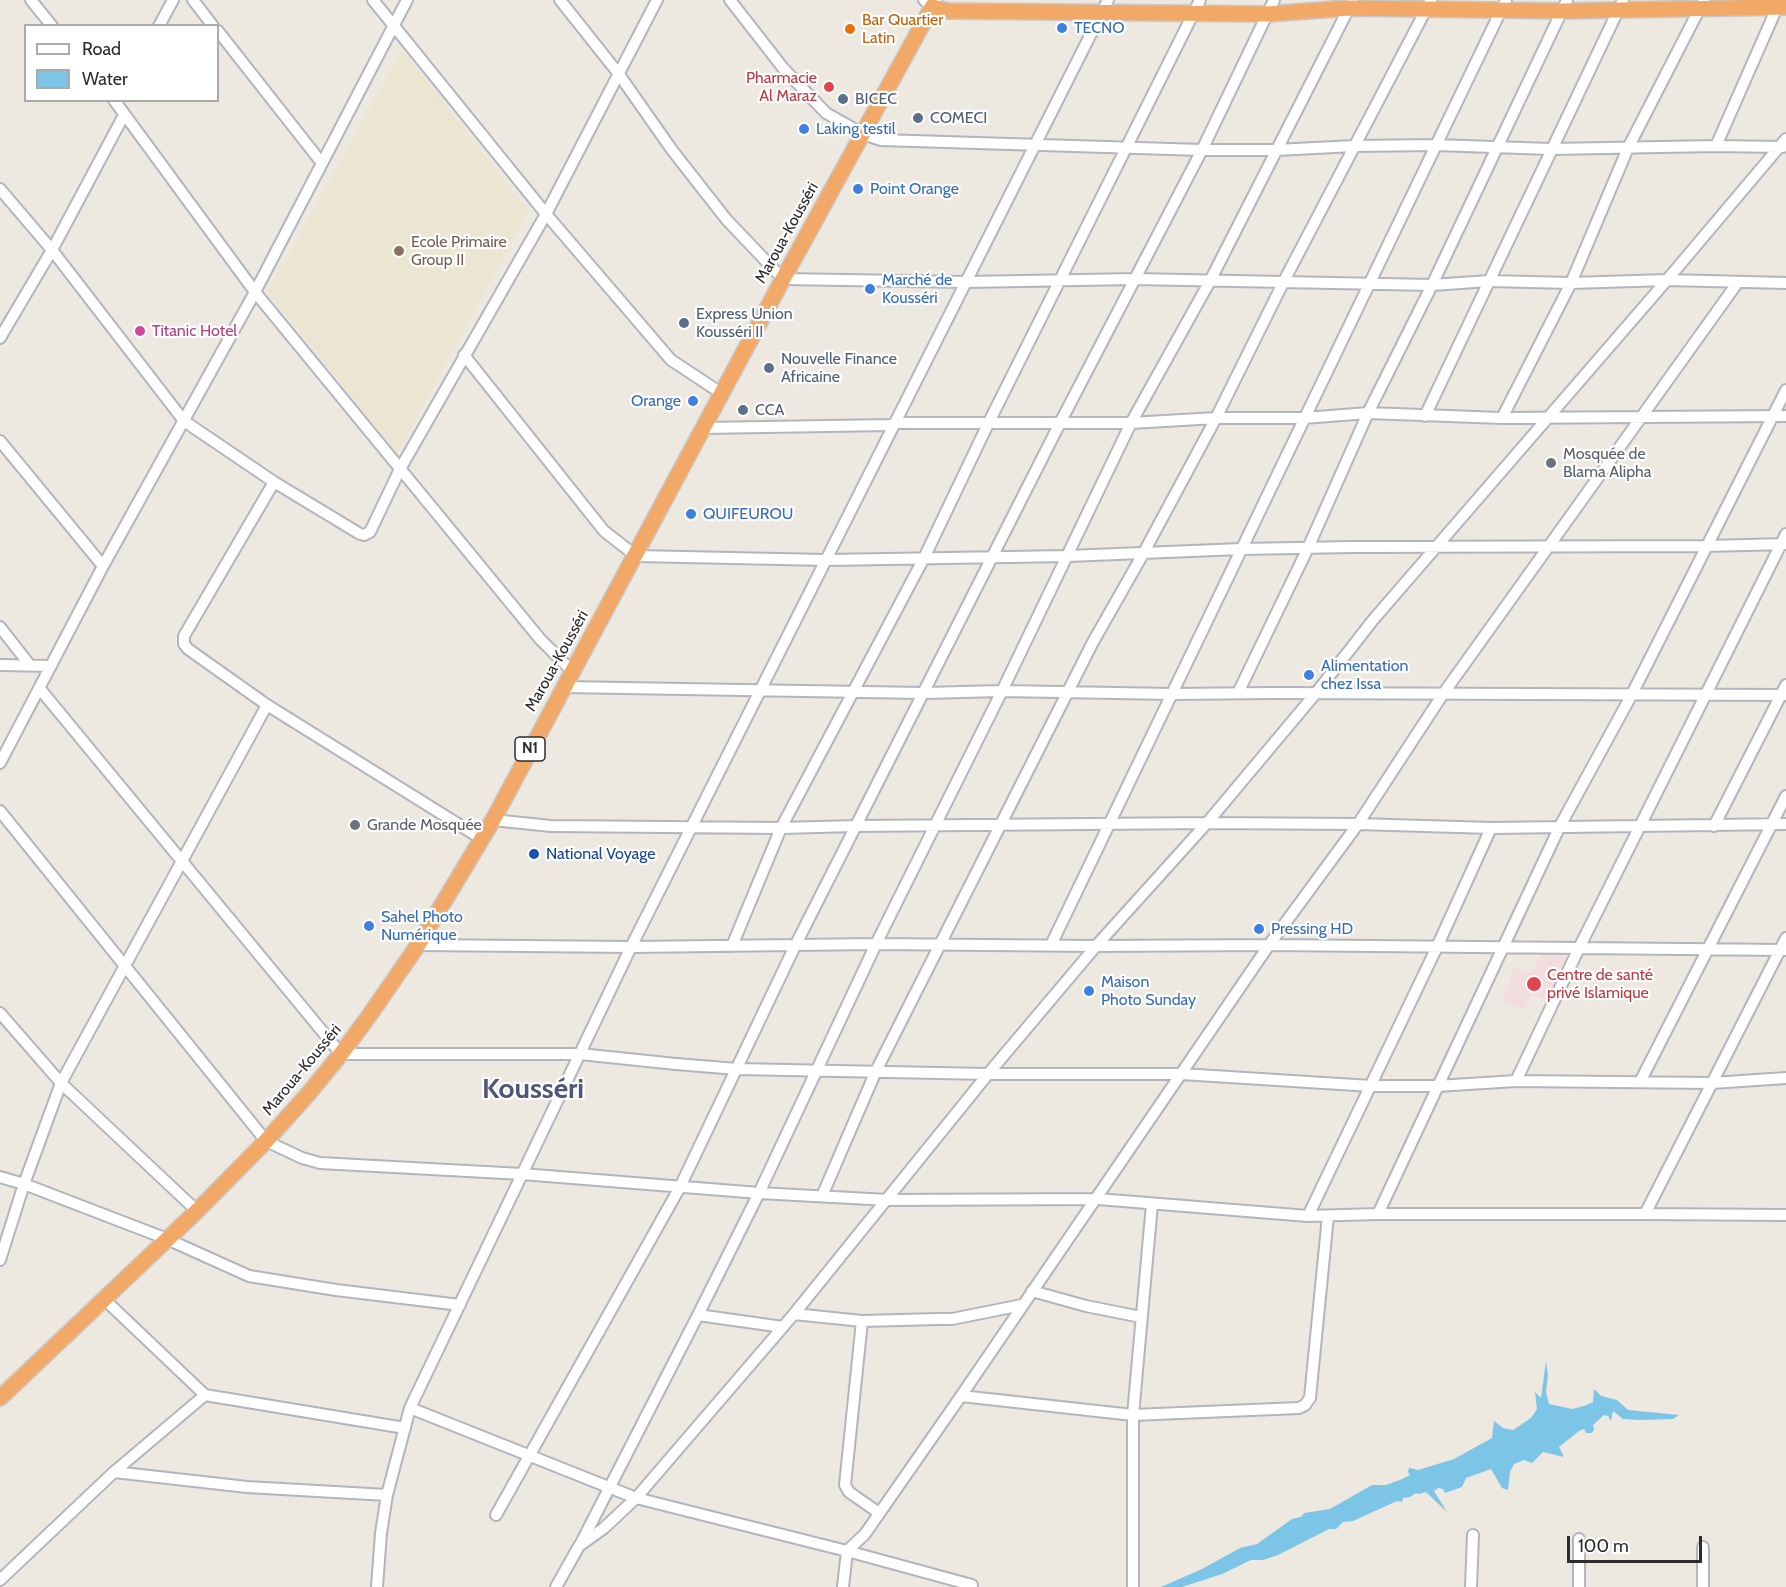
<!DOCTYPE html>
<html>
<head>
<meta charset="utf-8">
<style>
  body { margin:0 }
  #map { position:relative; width:1786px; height:1587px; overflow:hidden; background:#ede8e0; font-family:Cabin,sans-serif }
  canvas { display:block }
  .legend { position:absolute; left:24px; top:24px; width:195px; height:78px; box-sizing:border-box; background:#fff; border:2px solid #ababab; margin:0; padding:8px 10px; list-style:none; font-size:18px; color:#2c2c2c }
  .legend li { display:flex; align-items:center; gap:12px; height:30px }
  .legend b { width:30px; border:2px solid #ababab }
  .scale { position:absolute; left:1567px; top:1536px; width:135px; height:27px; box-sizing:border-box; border:3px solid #2c2c2c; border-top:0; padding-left:8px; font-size:18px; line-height:21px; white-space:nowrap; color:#2c2c2c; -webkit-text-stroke:4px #fff; paint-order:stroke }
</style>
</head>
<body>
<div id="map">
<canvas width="1786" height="1587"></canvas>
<ul class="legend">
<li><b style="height:8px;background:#fff"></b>Road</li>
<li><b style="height:16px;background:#7cc5e6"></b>Water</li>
</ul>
<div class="scale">100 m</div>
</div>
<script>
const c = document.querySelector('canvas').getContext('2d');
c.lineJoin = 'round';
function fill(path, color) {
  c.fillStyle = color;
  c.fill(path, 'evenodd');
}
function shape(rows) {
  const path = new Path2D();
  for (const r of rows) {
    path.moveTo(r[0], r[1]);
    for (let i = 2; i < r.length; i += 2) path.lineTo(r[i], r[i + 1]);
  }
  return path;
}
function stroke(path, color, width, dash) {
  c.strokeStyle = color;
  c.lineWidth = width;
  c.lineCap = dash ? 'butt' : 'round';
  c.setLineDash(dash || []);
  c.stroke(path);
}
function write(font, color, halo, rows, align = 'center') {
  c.font = font + ' Cabin,sans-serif';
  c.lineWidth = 4.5;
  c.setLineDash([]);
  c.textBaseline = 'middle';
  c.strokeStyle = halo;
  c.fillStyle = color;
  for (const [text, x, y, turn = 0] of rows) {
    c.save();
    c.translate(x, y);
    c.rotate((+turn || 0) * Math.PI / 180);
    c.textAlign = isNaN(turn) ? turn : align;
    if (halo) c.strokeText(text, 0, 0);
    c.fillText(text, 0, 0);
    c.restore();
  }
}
fill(shape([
  [402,50,529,211,397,453,268,292]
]), '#ece5d1');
fill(shape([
  [1558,951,1571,956,1551,1002,1532,995,1524,1009,1501,1001,1515,967,1531,973,1541,953,1556,956]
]), '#f2dede');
fill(shape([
  [1546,1361,1548,1375,1546,1392,1549,1404,1572,1409,1584,1406,1593,1402,1594,1389,1601,1396,1617,1400,1628,1410,1679,1415,1673,1419,1639,1420,1623,1419,1613,1411,1611,1421,1608,1416,1604,1415,1593,1425,1594,1429,1592,1433,1586,1433,1584,1429,1579,1431,1559,1447,1564,1457,1543,1452,1532,1463,1524,1460,1514,1464,1510,1472,1508,1490,1502,1488,1491,1469,1466,1478,1462,1487,1445,1493,1443,1489,1438,1488,1434,1491,1447,1512,1426,1492,1419,1494,1416,1493,1410,1497,1403,1498,1402,1502,1397,1501,1353,1521,1343,1522,1336,1529,1329,1529,1278,1555,1263,1560,1251,1560,1222,1574,1182,1587,1161,1587,1202,1569,1240,1548,1257,1544,1292,1519,1301,1517,1304,1513,1330,1509,1372,1485,1386,1485,1400,1480,1410,1475,1408,1472,1409,1468,1418,1470,1454,1459,1492,1438,1494,1421,1503,1428,1513,1430,1531,1418,1537,1409,1535,1392,1541,1398]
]), '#7cc5e6');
const minor = shape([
  [31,0,52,26],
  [193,0,213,26],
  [373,0,546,214,671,360,721,393],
  [560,0,618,73,672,150,726,219,783,279,966,282,1135,279,1432,285,1489,281,1571,283,1667,280,1786,283],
  [730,0,783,68,826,113,863,134,881,140,1202,150,1276,150,1354,146,1436,145,1550,149,1716,146,1783,147],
  [924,0,932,7,936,0],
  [159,26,173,0],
  [218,31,321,162],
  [114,100,255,292,540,639,572,671],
  [1716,146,1779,3],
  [0,189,52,250,184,421,274,482,360,534,364,535,370,532,400,469,546,214,657,0],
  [0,338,52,250,124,115],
  [464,355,604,531,636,556,826,560,1068,556,1241,549,1353,547,1705,546,1786,544],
  [1425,416,1623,0],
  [1502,418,1571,283,1628,148,1704,0],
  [702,428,891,425,895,423,1131,423,1216,418,1304,418,1368,413,1502,418,1786,416],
  [0,441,103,566],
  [274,482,184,636,184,644,188,649,267,705,482,839],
  [0,627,29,664],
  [0,665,51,666],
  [563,687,924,693,1002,691,1172,694,1273,693,1786,695],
  [40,689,341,1054,580,1054,676,1064,737,1069,988,1074,1182,1074,1371,1086,1437,1086,1516,1081,1712,1083,1786,938],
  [1238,693,1308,548,1368,413,1432,285,1567,0],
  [0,763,103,566,255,292,407,0],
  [0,811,266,1141,302,1158,320,1163,522,1174,759,1193,888,1200,1098,1199,1308,1216,1437,947,1491,828],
  [493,820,551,826,781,828,855,826,1207,823,1358,824,1491,828,1786,824],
  [1714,826,1786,685],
  [418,945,631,947,876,944,1096,946,1269,945,1786,950],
  [1051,945,1506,0],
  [732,946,781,828,924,558,988,424,1200,0],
  [0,1013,61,1083,197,1211],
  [1516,1081,1579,948,1786,534],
  [1640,1082,1786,796],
  [0,1177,24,1184,167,1239,249,1276,336,1290,460,1305],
  [822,1196,876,1071,1093,642,1143,554,1216,418,1284,281,1431,0],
  [1378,1214,1560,826,1631,696,1786,390],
  [1645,1214,1786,1215],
  [1308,1216,1378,1214,1645,1214,1712,1083,1786,1078],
  [0,1260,24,1184,61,1083,267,705],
  [1032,1291,1086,1306,1141,1317],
  [103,1298,205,1395,405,1428],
  [794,1314,862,1321,938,1319,952,1319,1022,1305],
  [698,1315,783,1327],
  [862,1321,845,1485,849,1492,879,1513],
  [961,1396,1133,1415,1299,1408,1305,1405,1310,1398,1328,1216],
  [410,1408,636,1498,847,1551,972,1585],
  [114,1472,247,1487,387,1495],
  [496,1515,680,1187,795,946,1060,423,1202,150,1274,0],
  [1579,1539,1579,1587],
  [581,1543,698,1315,759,1193,876,944,1002,691,1131,423,1210,281,1353,0],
  [0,1580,114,1472,205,1395],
  [377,1587,381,1533,387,1495,410,1408,631,947,1108,0],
  [556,1587,579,1546,604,1528,636,1498,794,1314,988,1074,1096,946,1207,823,1316,693,1373,620,1667,280,1786,139],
  [843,1587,847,1551,865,1534,961,1396,1269,945,1358,824,1443,694,1738,282],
  [1133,1587,1133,1415,1152,1204],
  [1471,1587,1473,1535],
  [1703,1587,1703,1547]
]);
const highway = shape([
  [0,1398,197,1211,266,1141,309,1093,341,1054,369,1016,418,945,493,820,783,279,932,7,948,11,1267,14,1349,8,1562,11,1786,7]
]);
stroke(minor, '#b3b5be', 14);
stroke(highway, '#c8c8c8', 18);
stroke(minor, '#fff', 10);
stroke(highway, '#f2a866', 15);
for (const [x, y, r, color] of [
  [1062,28,6,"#3f7fe0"],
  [850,29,6,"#e8710a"],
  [829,87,6,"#e0444e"],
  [843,99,6,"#5c6f8a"],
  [918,118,6,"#5c6f8a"],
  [804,129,6,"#3f7fe0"],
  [858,189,6,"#3f7fe0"],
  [399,251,6,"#8d6e63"],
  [870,289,6,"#3f7fe0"],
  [684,323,6,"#5c6f8a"],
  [140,331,6,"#d1479c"],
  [769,368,6,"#5c6f8a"],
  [693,401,6,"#3f7fe0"],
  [743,410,6,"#5c6f8a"],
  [1551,463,6,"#6b7280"],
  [691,514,6,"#3f7fe0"],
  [1309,675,6,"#3f7fe0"],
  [355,825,6,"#6b7280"],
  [534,854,6,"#1a4fb4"],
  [369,926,6,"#3f7fe0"],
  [1259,929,6,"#3f7fe0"],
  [1534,984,8,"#e0444e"],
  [1089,991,6,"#3f7fe0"]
]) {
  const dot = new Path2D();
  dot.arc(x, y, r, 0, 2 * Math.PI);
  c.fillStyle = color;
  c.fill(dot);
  stroke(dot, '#fff', 2);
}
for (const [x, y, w] of [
  [530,749,30]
]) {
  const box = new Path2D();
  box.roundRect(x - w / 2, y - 12, w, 24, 4.5);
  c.fillStyle = '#fff';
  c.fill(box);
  stroke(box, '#2c2c2c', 1.5);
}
write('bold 15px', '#2c2c2c', null, [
  ["N1",530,749]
]);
write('16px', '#c56008', '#fff', [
  ["Bar Quartier",862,20],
  ["Latin",862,38]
], 'left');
write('16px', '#366cbe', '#fff', [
  ["TECNO",1074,28],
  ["Laking testil",816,129],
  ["Point Orange",870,189],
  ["Marché de",882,280],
  ["Kousséri",882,298],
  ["Orange",681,401,"right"],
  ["QUIFEUROU",703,514],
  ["Alimentation",1321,666],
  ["chez Issa",1321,684],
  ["Sahel Photo",381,917],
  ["Numérique",381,935],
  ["Pressing HD",1271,929],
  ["Maison",1101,982],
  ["Photo Sunday",1101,1000]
], 'left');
write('16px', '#be3a42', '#fff', [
  ["Pharmacie",817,78],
  ["Al Maraz",817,96],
  ["Centre de santé",1547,975,"left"],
  ["privé Islamique",1547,993,"left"]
], 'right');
write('16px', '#4e5e75', '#fff', [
  ["BICEC",855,99],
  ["COMECI",930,118],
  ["Express Union",696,314],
  ["Kousséri II",696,332],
  ["Nouvelle Finance",781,359],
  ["Africaine",781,377],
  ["CCA",755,410]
], 'left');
write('16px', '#2c2c2c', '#fff', [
  ["Maroua-Kousséri",787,233,-61],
  ["Maroua-Kousséri",557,661,-61],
  ["Maroua-Kousséri",302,1070,-50]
]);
write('16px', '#785e54', '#fff', [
  ["Ecole Primaire",411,242],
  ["Group II",411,260]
], 'left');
write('16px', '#b23c85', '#fff', [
  ["Titanic Hotel",152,331]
], 'left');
write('16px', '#5b616d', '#fff', [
  ["Mosquée de",1563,454],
  ["Blama Alipha",1563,472],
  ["Grande Mosquée",367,825]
], 'left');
write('16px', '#164399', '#fff', [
  ["National Voyage",546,854]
], 'left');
write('bold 28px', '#50567a', '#fff', [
  ["Kousséri",533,1090]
]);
</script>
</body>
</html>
